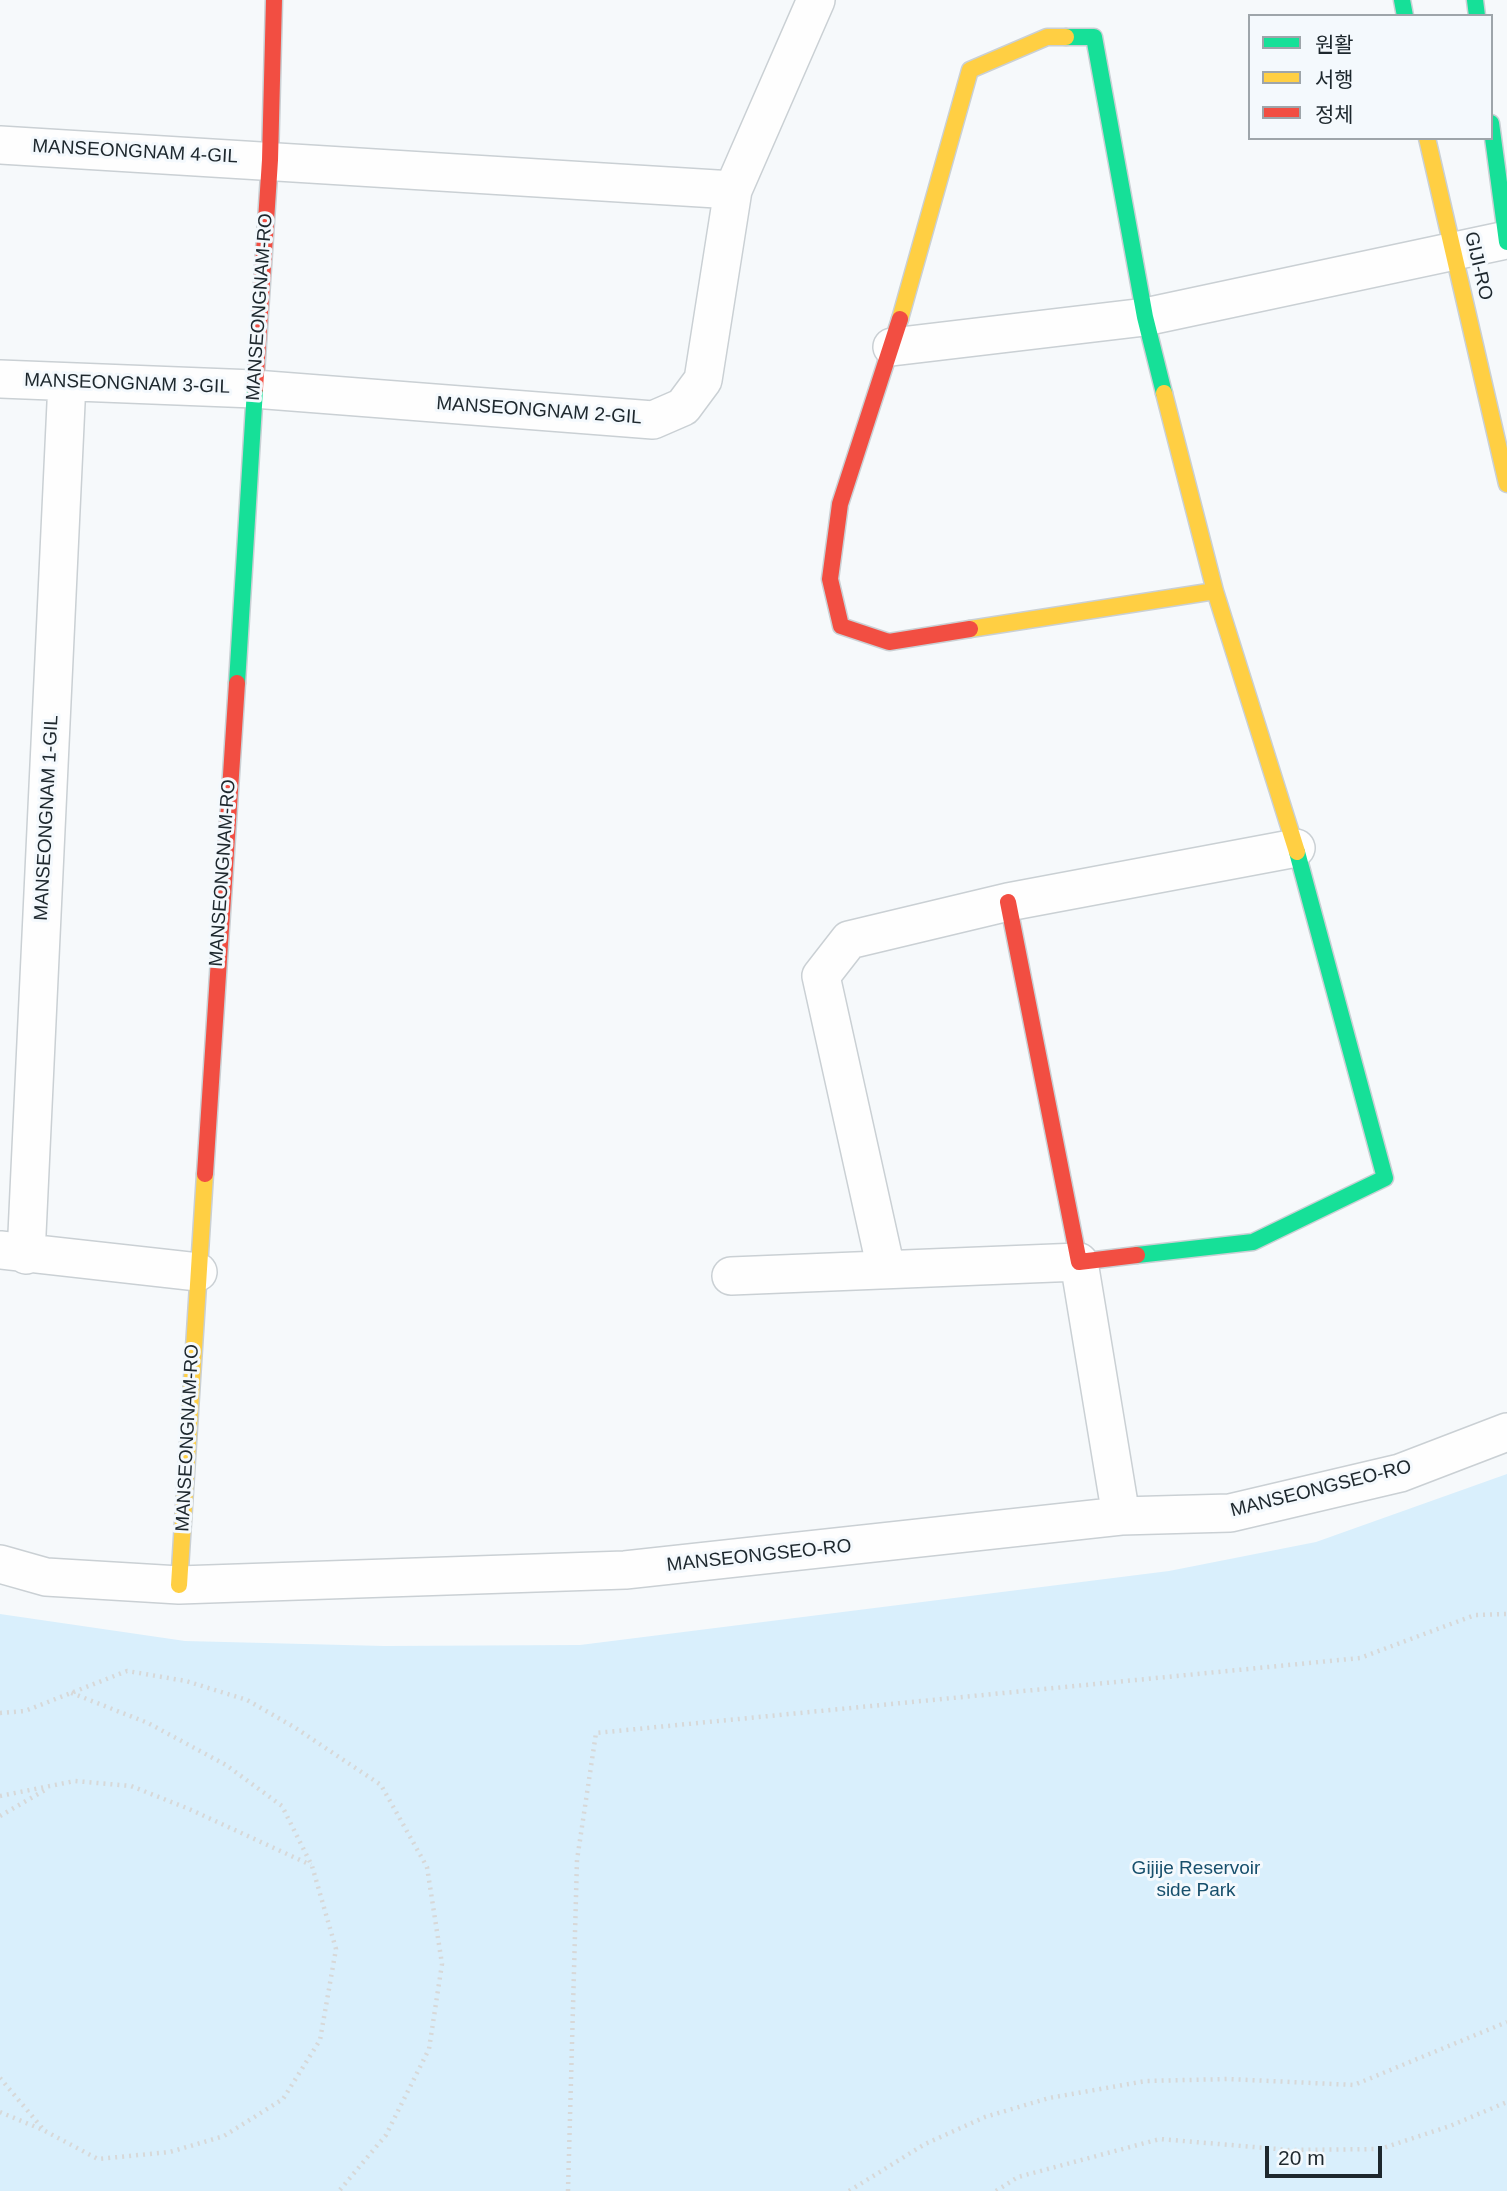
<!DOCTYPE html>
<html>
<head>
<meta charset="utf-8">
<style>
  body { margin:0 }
  #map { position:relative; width:1507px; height:2191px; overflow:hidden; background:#f6f9fb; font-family:Helvetica,"Noto Sans KR",sans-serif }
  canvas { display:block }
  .legend { position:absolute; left:1248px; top:14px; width:245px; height:126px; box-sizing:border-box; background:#f4f9fd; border:2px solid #9ea5aa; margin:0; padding:9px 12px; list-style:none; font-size:21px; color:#1d272d }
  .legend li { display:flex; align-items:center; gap:14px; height:35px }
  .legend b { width:35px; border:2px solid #9ea5aa }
  .scale { position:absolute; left:1265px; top:2146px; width:117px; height:32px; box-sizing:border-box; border:4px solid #1d272d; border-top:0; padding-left:9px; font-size:21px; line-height:24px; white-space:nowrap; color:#1d272d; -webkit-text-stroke:5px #f4f9fd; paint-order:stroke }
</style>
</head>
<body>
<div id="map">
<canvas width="1507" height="2191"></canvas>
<ul class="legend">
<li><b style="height:9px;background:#16e098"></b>원활</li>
<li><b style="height:9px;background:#ffcf43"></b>서행</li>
<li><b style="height:9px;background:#f24e42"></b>정체</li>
</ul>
<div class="scale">20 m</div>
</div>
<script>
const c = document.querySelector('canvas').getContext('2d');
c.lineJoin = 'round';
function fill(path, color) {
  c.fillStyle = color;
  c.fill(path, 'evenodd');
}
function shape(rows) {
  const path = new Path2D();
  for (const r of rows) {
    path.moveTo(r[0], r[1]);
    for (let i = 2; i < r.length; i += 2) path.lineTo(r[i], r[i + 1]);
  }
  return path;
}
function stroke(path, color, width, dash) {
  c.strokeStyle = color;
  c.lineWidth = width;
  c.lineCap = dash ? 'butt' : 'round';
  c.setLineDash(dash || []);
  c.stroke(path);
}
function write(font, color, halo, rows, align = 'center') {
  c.font = font + ' Helvetica,sans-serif';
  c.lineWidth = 6;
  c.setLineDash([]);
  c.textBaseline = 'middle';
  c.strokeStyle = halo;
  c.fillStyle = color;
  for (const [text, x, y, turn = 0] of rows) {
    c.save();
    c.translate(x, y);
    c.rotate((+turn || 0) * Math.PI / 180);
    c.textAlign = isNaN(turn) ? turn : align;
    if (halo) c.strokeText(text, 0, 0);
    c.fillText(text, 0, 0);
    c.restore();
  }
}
fill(shape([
  [1507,1474,1507,2191,0,2191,0,1614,185,1641,384,1646,580,1645,1169,1571,1316,1542]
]), '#d9effc');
const street = shape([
  [0,145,733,190],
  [892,347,1145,317,1506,240],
  [0,379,254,389,653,420,683,407,703,380,733,190,816,0],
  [0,1250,198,1272],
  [26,1255,67,382],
  [886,1269,821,976,849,940,1008,902,1296,848],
  [731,1276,1079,1262,1121,1516],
  [0,1564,46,1577,179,1585,625,1570,1121,1516,1230,1513,1400,1473,1507,1432]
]);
const fast = shape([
  [1402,0,1405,16],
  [1475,0,1477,16],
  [1066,37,1094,37,1145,317,1164,393],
  [1491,123,1507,242],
  [237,683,255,389],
  [1137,1255,1253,1242,1385,1178,1297,852]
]);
const slow = shape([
  [1427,138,1507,484],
  [900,319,970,70,1047,37,1066,37],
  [1164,393,1215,591,1297,852],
  [970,629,1215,591],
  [179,1585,205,1174]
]);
const jam = shape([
  [900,319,840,504,830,579,841,626,889,642,970,629],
  [255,389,270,160,274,0],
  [1008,902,1079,1262,1137,1255],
  [205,1174,237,683]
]);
stroke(street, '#cad0d4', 40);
stroke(fast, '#cad0d4', 19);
stroke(slow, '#cad0d4', 19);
stroke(jam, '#cad0d4', 19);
stroke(shape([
  [0,1713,25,1711,127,1671,186,1681,247,1700,294,1727,381,1785,427,1867,442,1964,429,2049,386,2135,339,2191],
  [0,1796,75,1781,131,1786,189,1809,311,1865],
  [0,1816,45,1790],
  [0,2078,43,2129],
  [0,2112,43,2130,98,2159,170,2152,224,2136,283,2099,320,2040,336,1949,312,1866,282,1806,226,1765,148,1723,69,1692],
  [568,2191,577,1860,596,1733,1360,1658,1475,1615,1507,1614],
  [849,2191,925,2144,985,2117,1049,2098,1146,2081,1228,2079,1354,2085,1507,2022],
  [996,2191,1018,2177,1160,2139,1289,2150,1380,2149,1450,2126,1507,2102]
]), '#d7d8d8', 4.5, [2, 5]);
stroke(street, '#fefefe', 37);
stroke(fast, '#16e098', 16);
stroke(slow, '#ffcf43', 16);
stroke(jam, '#f24e42', 16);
write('19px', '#1d272d', '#f4f9fd', [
  ["MANSEONGNAM 4-GIL",135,152,3],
  ["GIJI-RO",1478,266,77],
  ["MANSEONGNAM-RO",260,307,-86],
  ["MANSEONGNAM 3-GIL",127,384,2],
  ["MANSEONGNAM 2-GIL",539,411,4],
  ["MANSEONGNAM 1-GIL",47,818,-87],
  ["MANSEONGNAM-RO",223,873,-86],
  ["MANSEONGNAM-RO",188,1438,-87],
  ["MANSEONGSEO-RO",1321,1489,-14],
  ["MANSEONGSEO-RO",759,1556,-6]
]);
write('19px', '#174f6c', '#f4f9fd', [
  ["Gijije Reservoir",1196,1869],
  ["side Park",1196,1891]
]);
</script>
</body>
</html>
